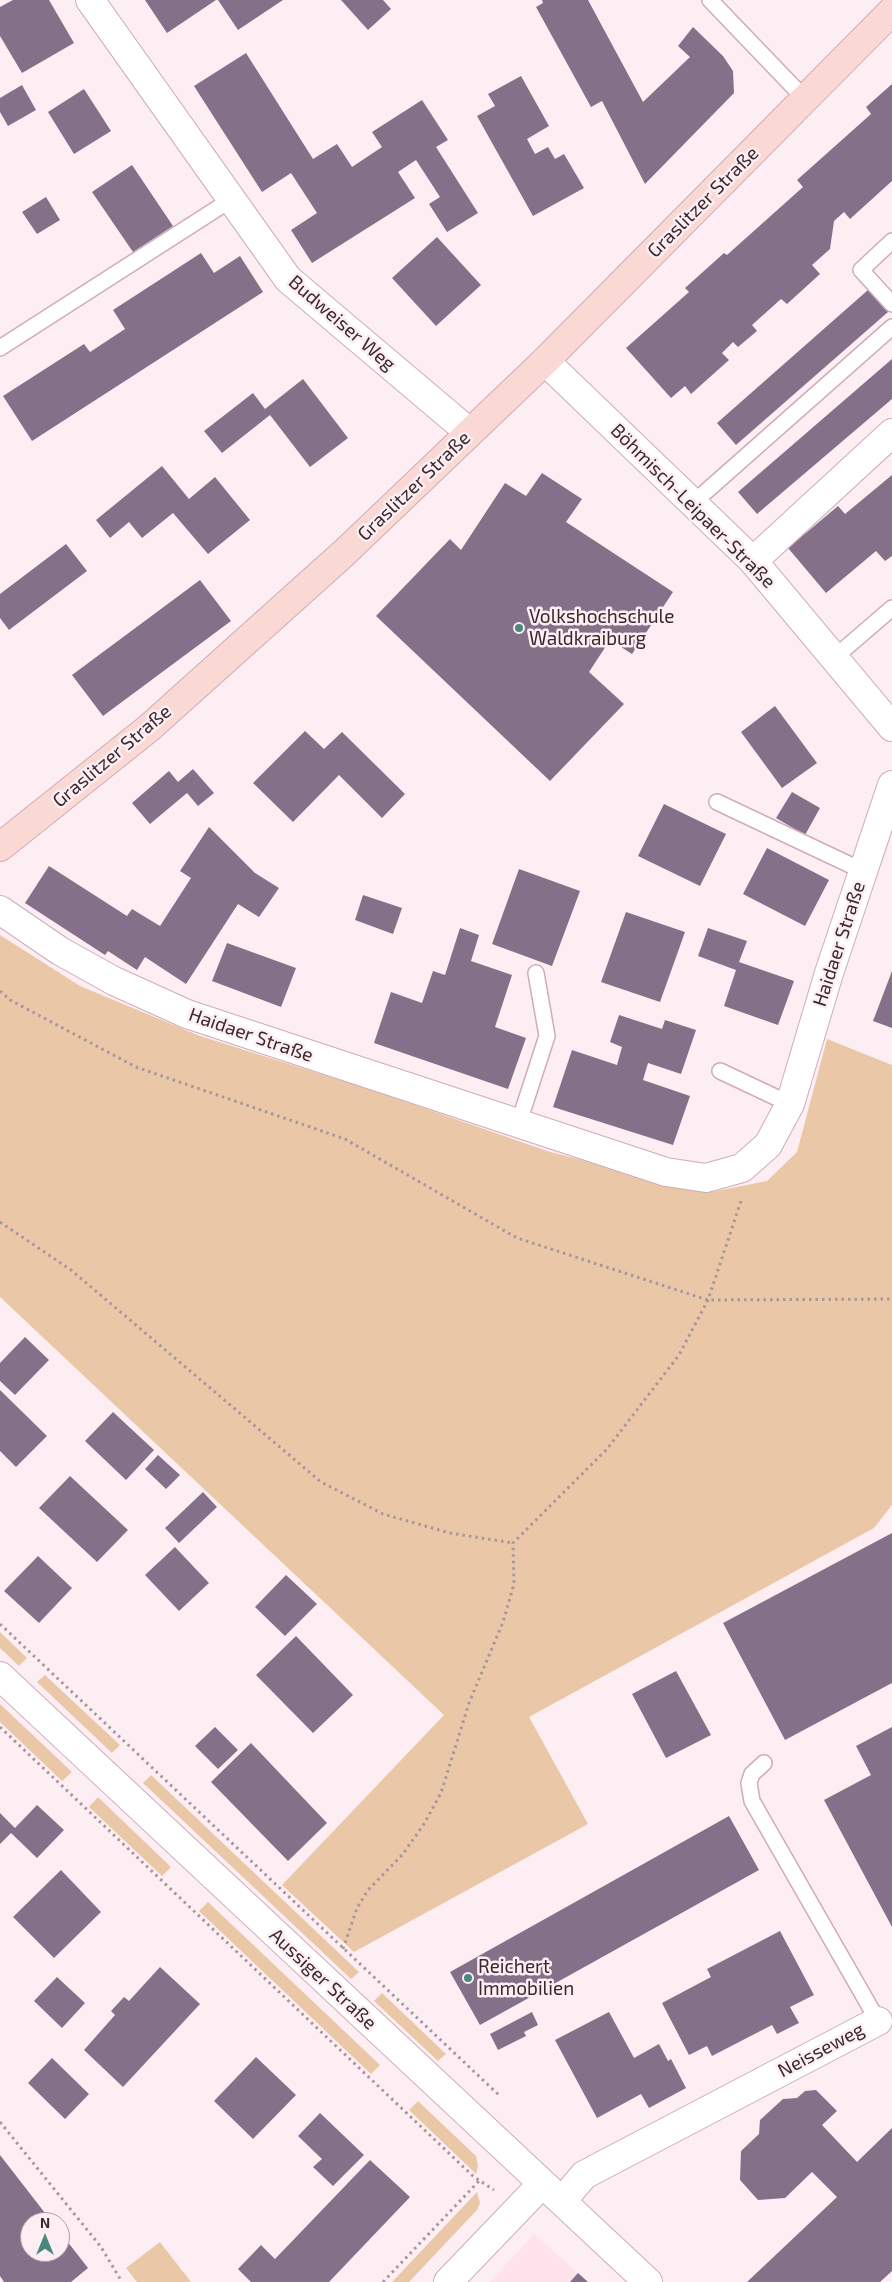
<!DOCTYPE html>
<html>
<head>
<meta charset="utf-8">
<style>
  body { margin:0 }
  #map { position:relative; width:892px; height:2282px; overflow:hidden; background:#fceef3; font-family:"Exo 2",sans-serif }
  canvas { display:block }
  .north { position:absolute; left:20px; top:2212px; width:50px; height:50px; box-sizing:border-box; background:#fceef3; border:1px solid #ad9fa4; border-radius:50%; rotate:0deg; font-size:14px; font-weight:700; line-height:20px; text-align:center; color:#37292e }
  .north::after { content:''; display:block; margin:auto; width:18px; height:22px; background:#478a7d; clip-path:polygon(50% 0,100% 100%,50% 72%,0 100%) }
</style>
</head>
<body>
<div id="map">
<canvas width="892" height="2282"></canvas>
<div class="north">N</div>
</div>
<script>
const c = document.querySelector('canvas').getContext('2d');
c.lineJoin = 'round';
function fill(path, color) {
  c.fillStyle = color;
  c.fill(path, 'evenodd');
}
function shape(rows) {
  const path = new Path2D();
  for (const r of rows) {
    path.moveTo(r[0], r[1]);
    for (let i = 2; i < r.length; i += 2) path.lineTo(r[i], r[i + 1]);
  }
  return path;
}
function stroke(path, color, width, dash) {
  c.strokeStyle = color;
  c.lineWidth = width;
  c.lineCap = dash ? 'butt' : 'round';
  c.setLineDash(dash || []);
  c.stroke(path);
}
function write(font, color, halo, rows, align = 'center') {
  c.font = font + ' "Exo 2",sans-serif';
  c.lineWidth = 5;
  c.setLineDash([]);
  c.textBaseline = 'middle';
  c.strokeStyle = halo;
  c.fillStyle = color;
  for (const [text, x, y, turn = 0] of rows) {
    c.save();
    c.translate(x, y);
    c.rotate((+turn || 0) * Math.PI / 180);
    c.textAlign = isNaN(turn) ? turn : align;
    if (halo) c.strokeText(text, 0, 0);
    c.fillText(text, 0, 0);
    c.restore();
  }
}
fill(shape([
  [534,2234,578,2273,588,2282,490,2282]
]), '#fee3ed');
fill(shape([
  [0,935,80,986,200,1036,378,1092,550,1152,711,1192,767,1181,797,1152,827,1039,892,1065,892,1505,874,1528,529,1717,588,1824,354,1952,282,1885,444,1715,0,1297],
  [0,1632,27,1658,19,1666,0,1648],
  [45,1675,120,1745,112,1753,37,1682],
  [0,1704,72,1772,62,1781,0,1722],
  [151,1775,359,1972,351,1979,143,1783],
  [98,1797,171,1867,162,1876,89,1807],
  [208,1902,380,2065,371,2074,199,1911],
  [382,1993,446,2054,438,2061,374,2001],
  [418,2101,476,2156,478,2166,476,2174,409,2110],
  [477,2192,480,2203,477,2210,409,2282,392,2282],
  [160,2242,191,2282,137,2282,126,2268]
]), '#eac7a7');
fill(shape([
  [13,0,49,0,74,43,22,73,0,36,0,7],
  [145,0,216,0,167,33],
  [218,0,283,0,238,30],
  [341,0,383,0,391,9,368,30],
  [542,0,588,0,643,102,690,57,678,46,693,27,723,56,733,71,734,93,645,184,602,101,591,107,536,7,543,3],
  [246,53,313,159,337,144,352,167,382,147,372,132,422,100,448,140,436,147,478,213,447,232,429,204,440,197,416,160,398,172,415,198,312,263,291,230,317,213,291,173,262,192,194,86],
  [521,76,549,126,527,139,535,154,548,147,555,159,564,154,584,188,533,216,477,116,495,106,488,94],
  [892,84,892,181,850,219,844,212,834,221,830,249,812,265,820,274,787,304,781,299,752,325,757,331,738,347,733,342,722,353,729,360,691,394,685,386,671,398,626,348,689,292,685,288,724,253,727,255,803,187,797,180,871,114,866,107],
  [22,85,36,110,8,126,0,112,0,98],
  [84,89,111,131,74,154,48,112],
  [132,165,173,226,133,252,92,192],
  [46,197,60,220,37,234,22,212],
  [437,237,481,285,436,326,392,278],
  [201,253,214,273,240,256,263,292,32,441,3,396,84,344,90,352,125,329,113,310],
  [868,290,888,312,736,445,717,423],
  [892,359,892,399,757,514,738,492],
  [303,379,348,438,310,467,270,415,222,453,204,431,253,393,265,409],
  [162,466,189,499,215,477,250,520,208,554,173,513,142,538,129,522,110,538,96,520],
  [542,473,582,499,566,522,673,592,632,654,610,640,589,672,624,704,550,781,376,616,450,539,461,550,505,483,526,496],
  [892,475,892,556,885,561,876,551,826,593,788,548,838,506,845,514],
  [66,544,87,571,9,630,0,618,0,594],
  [200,580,231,621,103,716,72,675],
  [775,706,817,763,782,788,741,732],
  [305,731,324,749,342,732,405,794,382,818,339,775,293,822,253,783],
  [193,769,214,793,198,806,187,793,150,824,132,803,169,771,178,782],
  [792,792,820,808,805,835,776,818],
  [664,804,726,834,700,886,638,856],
  [209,827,255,873,279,888,259,917,238,904,186,984,145,957,137,970,108,951,105,955,25,903,49,866,127,916,132,909,160,926,191,878,180,871],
  [767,848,829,880,805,926,743,894],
  [519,869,580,891,552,966,492,944],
  [363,895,402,908,393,934,355,920],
  [626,912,685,932,660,1002,601,982],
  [460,928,479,935,471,961,512,975,495,1027,526,1038,508,1089,374,1043,391,992,422,1003,433,971,445,975],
  [708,928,747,941,739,962,794,981,778,1025,724,1006,736,970,698,956],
  [227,943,296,968,281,1007,212,981],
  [892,971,892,1028,873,1021],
  [619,1015,662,1029,665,1020,696,1030,681,1074,648,1063,643,1080,690,1096,673,1145,553,1107,572,1050,617,1065,622,1047,610,1042],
  [25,1337,49,1360,15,1395,0,1381,0,1363],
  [0,1390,47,1436,16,1467,0,1451],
  [113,1412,154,1450,126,1480,85,1441],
  [158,1455,180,1475,166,1489,145,1469],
  [70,1476,128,1530,97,1562,39,1508],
  [203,1492,217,1507,179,1543,165,1528],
  [892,1533,892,1683,785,1740,723,1623],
  [175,1547,209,1583,179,1611,145,1575],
  [38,1556,72,1588,39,1623,4,1591],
  [286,1575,317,1604,285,1636,255,1607],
  [296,1636,353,1695,313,1733,256,1675],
  [676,1671,711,1735,666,1758,632,1694],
  [215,1727,238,1750,218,1769,195,1746],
  [892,1727,892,1927,824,1800,871,1775,856,1746],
  [251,1743,327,1823,288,1861,211,1782],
  [37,1805,64,1830,37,1858,11,1833,0,1844,0,1813,15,1828],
  [729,1816,759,1870,480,2025,450,1972],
  [61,1870,101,1912,54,1958,13,1917],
  [780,1931,814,1995,790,2007,799,2023,777,2034,772,2025,712,2056,707,2046,689,2055,662,2003,711,1977,707,1969],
  [160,1967,200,2004,123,2087,84,2050,115,2015,111,2011,124,1997,129,2001],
  [57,1977,85,2003,62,2028,34,2001],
  [532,2012,538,2025,524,2032,526,2036,498,2050,490,2034],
  [609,2012,634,2058,659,2044,668,2061,671,2059,686,2088,649,2108,641,2094,597,2118,555,2040],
  [256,2057,296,2095,253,2139,214,2101],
  [52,2058,89,2094,65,2119,28,2083],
  [816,2090,837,2111,822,2125,857,2162,892,2128,892,2271,880,2282,747,2282,837,2197,812,2172,785,2198,758,2200,740,2180,741,2151,759,2134,760,2120,783,2099,797,2098,805,2091],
  [320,2113,364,2155,333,2186,313,2167,322,2159,298,2136],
  [0,2155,52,2222,30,2222,30,2252,60,2252,60,2232,88,2268,71,2282,4,2282,0,2276],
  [370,2160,410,2197,329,2282,251,2282,238,2269,261,2245,275,2259],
  [578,2273,588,2282,570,2282]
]), '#847189');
const lane = shape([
  [710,0,805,99],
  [892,241,861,270,892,304],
  [0,348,232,199],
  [693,503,892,327],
  [834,658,892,608],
  [717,802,863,871],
  [720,1071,790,1104],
  [518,1125,547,1036,536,973],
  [764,1763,752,1774,749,1783,752,1801,878,2021]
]);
const street = shape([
  [90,0,288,279,469,432],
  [545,361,753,561,892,727],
  [753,561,892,433],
  [0,910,60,951,114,981,187,1014,666,1172,706,1178,742,1168,768,1145,790,1104,829,973,892,785],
  [0,1676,648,2282],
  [562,2201,584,2175,878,2021],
  [448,2282,542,2184]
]);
const secondary = shape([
  [0,847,149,728,344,553,545,361,892,11]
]);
stroke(lane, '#cfacb9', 18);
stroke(street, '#cfacb9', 30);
stroke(secondary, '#cfacb9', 30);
stroke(shape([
  [0,991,10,1000,136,1067,345,1139,517,1238,708,1300,892,1299],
  [0,1222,71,1270,321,1482,383,1514,450,1533,513,1543],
  [0,1624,501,2097],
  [0,1727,474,2177,494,2190],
  [343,1949,357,1908,368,1890,403,1854,424,1824,441,1793,469,1703,503,1622,514,1584,513,1543,607,1449,679,1355,708,1300,741,1201],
  [0,2122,101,2247,122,2282],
  [383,2282,479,2181]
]), '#a5979c', 3, [2.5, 4]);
stroke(lane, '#fff', 15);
stroke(street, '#fff', 28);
stroke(secondary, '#fad8d4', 28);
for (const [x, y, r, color] of [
  [519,628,5,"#478a7d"],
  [468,1978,5,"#478a7d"]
]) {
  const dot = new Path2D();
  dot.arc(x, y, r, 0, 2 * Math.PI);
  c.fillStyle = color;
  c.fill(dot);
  stroke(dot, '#fceef3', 2);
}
write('19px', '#37292e', '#fceef3', [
  ["Graslitzer Straße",703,202,-45],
  ["Budweiser Weg",342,323,41],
  ["Graslitzer Straße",414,486,-44],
  ["Böhmisch-Leipaer-Straße",693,506,45],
  ["Graslitzer Straße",112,756,-40],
  ["Haidaer Straße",839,944,-72],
  ["Haidaer Straße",251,1035,19],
  ["Aussiger Straße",323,1979,43],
  ["Neisseweg",821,2050,-28]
]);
write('19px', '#37292e', '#fceef3', [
  ["Volkshochschule",529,617],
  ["Waldkraiburg",529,639],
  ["Reichert",478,1967],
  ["Immobilien",478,1989]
], 'left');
</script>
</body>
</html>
